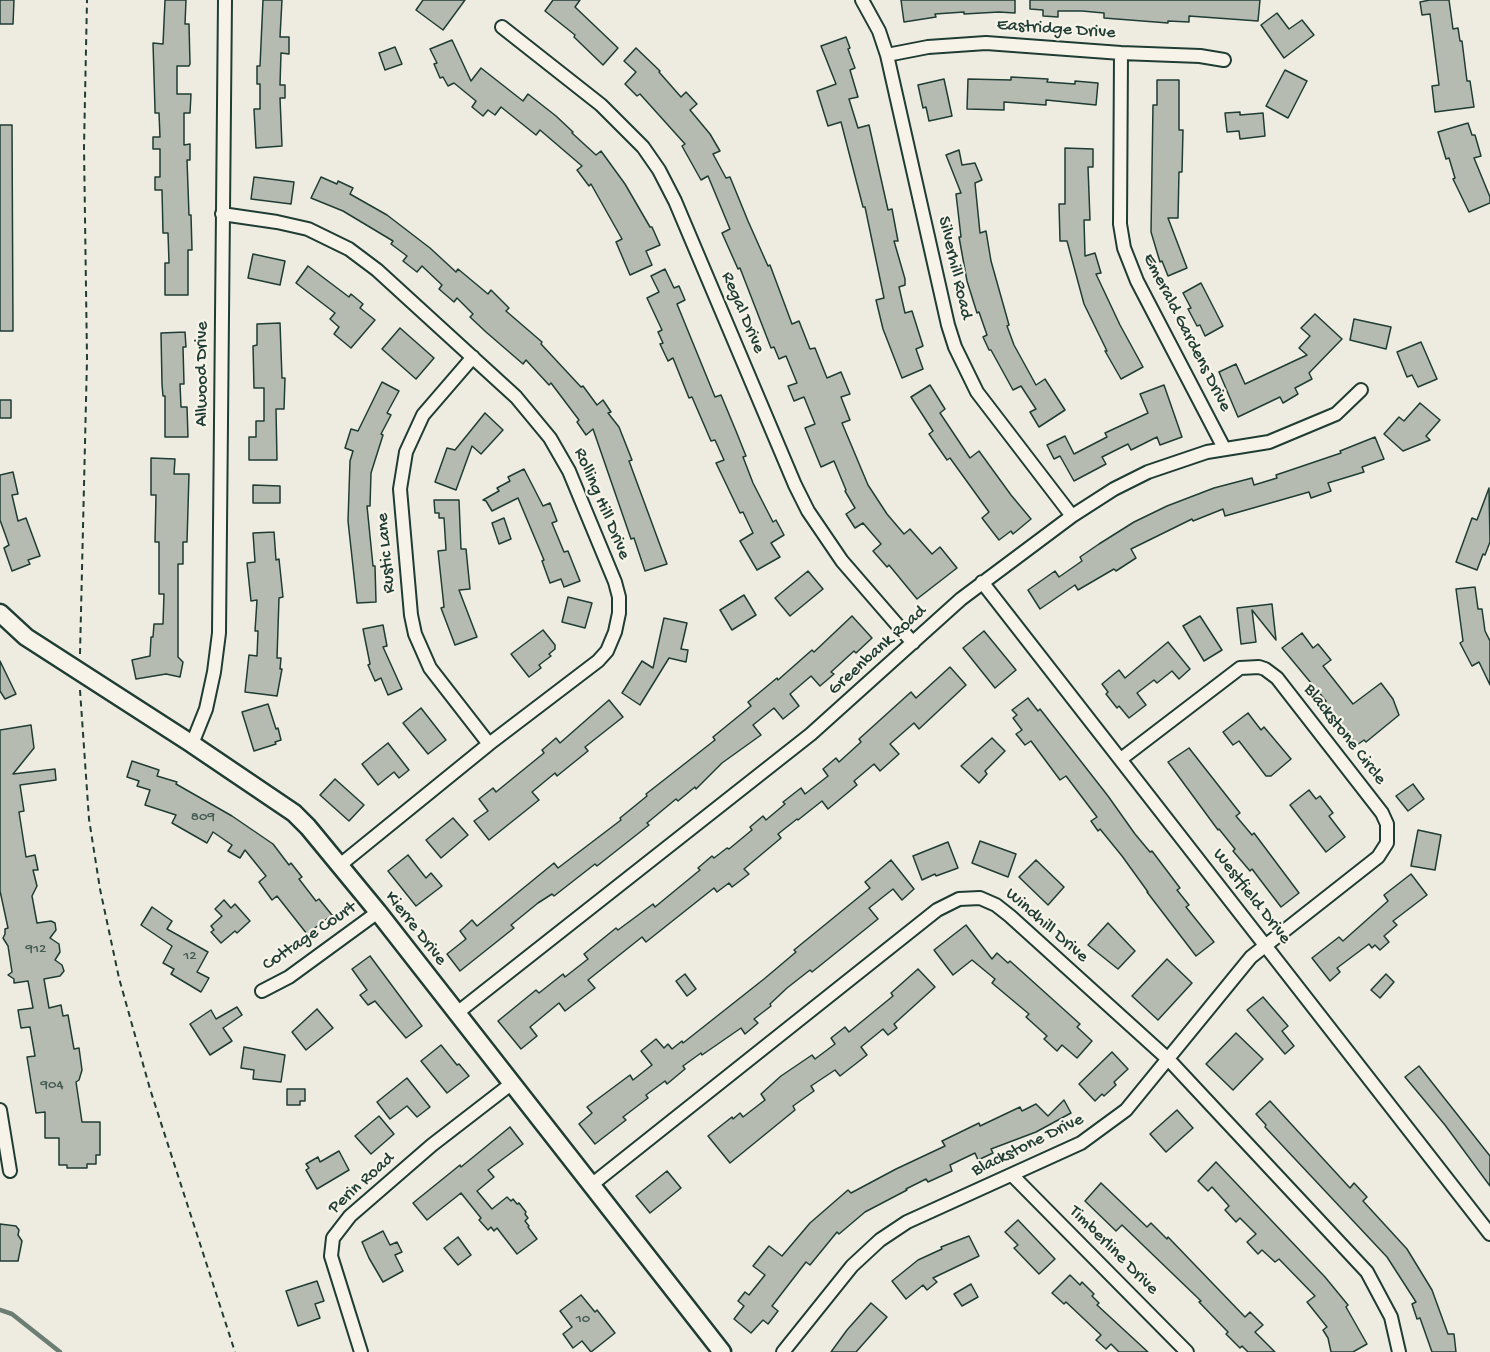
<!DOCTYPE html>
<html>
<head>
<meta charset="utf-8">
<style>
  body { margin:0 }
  canvas { display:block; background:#eeece1 }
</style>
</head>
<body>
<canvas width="1490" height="1352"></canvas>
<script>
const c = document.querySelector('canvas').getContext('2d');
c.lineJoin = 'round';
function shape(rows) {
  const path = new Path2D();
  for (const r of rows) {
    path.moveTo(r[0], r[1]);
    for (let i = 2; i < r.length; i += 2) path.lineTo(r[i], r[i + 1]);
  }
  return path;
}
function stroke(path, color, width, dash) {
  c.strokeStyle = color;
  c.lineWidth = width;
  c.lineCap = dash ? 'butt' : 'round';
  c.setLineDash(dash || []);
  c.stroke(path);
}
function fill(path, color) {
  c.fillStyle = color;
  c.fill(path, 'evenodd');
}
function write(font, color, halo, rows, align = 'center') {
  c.font = font + ' "Gochi Hand",sans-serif';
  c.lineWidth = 4.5;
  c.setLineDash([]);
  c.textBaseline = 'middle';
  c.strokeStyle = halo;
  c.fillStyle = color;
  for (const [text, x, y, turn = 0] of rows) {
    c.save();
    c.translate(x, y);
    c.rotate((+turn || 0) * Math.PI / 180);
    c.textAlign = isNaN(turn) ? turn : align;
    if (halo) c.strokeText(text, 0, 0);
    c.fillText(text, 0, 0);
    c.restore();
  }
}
stroke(shape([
  [0,1310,12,1314,60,1352]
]), '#6c7e74', 4.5);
const building = shape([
  [0,0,14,0,13,24,0,24,0,0],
  [165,0,186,0,185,24,189,24,190,64,189,66,177,66,177,94,191,94,190,113,184,113,184,145,190,144,190,160,187,160,189,215,191,215,192,250,188,250,188,295,165,295,165,263,169,263,168,233,163,233,162,190,155,190,155,177,160,177,160,149,153,149,153,137,160,137,159,113,155,113,155,109,153,43,163,44,165,0],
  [263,0,282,0,280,37,289,37,289,54,281,53,280,85,285,85,285,98,280,98,282,146,256,148,254,109,260,109,260,84,257,84,257,66,260,66,263,0],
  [423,0,465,0,443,30,416,10,423,0],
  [553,0,580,0,575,7,618,48,603,65,574,37,575,35,545,11,553,0],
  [901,0,1015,0,1015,13,999,12,964,14,964,12,935,14,936,17,904,22,901,0],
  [1030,0,1260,0,1258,21,1189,16,1189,22,1168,21,1168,23,1104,18,1104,13,1082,11,1058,11,1058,17,1043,16,1043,10,1030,9,1030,0],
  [1430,0,1449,0,1453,29,1458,28,1460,41,1462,41,1467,81,1470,81,1474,107,1435,112,1432,86,1439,85,1430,14,1422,15,1420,2,1430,0],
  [1277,13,1289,29,1302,20,1314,35,1284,58,1261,25,1277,13],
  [846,37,850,48,848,49,855,68,850,70,858,97,849,99,858,128,869,125,888,210,892,209,898,241,894,241,905,279,905,285,899,287,905,313,912,311,923,346,916,349,923,369,902,378,883,329,876,300,884,298,865,207,863,207,841,122,828,126,817,91,836,84,821,46,846,37],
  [452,40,471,81,481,68,523,101,528,94,556,116,573,132,572,133,596,155,601,151,625,184,650,227,652,227,660,245,646,251,652,265,630,275,616,242,622,239,591,184,589,186,577,170,582,166,540,130,536,135,501,107,495,115,488,110,483,116,472,107,476,101,454,83,448,86,443,77,440,78,434,64,437,63,430,49,452,40],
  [395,47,402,64,385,70,379,53,395,47],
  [636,48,660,71,659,72,681,97,686,92,697,104,690,110,710,134,720,151,713,154,726,178,730,177,748,221,768,266,770,265,792,324,799,321,810,349,815,348,827,378,841,372,850,394,841,397,850,420,842,423,868,485,887,514,904,534,910,529,932,554,940,547,957,568,917,599,889,565,887,567,873,551,881,544,863,523,855,528,846,514,855,508,845,491,846,490,834,461,821,467,805,428,815,424,804,397,794,401,788,386,797,383,786,356,779,359,774,347,771,348,740,268,738,269,722,233,730,229,708,176,701,180,682,146,685,144,640,94,637,96,625,84,636,72,624,61,636,48],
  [1285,70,1307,81,1288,118,1266,106,1285,70],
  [1011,77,1048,79,1047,82,1075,84,1075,81,1098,83,1096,105,1046,100,1046,105,1004,102,1004,110,967,109,968,79,1011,80,1011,77],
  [944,79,952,116,929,121,926,107,923,108,918,85,944,79],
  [1157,80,1179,80,1179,130,1183,130,1182,172,1179,172,1178,218,1168,218,1187,268,1168,276,1162,261,1160,262,1151,232,1153,105,1157,105,1157,80],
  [1240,112,1240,115,1263,113,1265,136,1240,139,1239,131,1227,132,1225,113,1240,112],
  [1468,123,1472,135,1475,135,1481,156,1474,158,1490,197,1490,203,1469,212,1453,179,1455,178,1449,158,1446,159,1438,132,1468,123],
  [0,125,12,125,13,331,0,331,0,125],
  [1065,148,1093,149,1093,167,1088,167,1090,220,1084,220,1085,256,1095,253,1101,273,1096,274,1120,325,1143,367,1121,379,1105,351,1107,351,1084,304,1067,241,1060,241,1059,204,1065,204,1065,148],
  [959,150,962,165,975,163,982,180,975,183,980,233,986,231,991,261,1009,325,1007,326,1014,345,1036,385,1045,379,1065,410,1039,427,1030,412,1036,409,1021,386,1013,390,991,350,989,350,983,337,987,335,979,312,977,313,967,281,959,237,961,237,956,194,961,193,946,155,959,150],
  [254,177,294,182,291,204,251,199,254,177],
  [321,177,337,184,338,181,353,188,350,194,387,215,430,248,456,272,458,269,488,294,491,290,509,308,506,311,542,342,541,344,581,387,583,386,597,405,603,400,611,412,608,413,619,427,632,460,629,461,667,564,645,571,634,538,631,539,593,429,586,435,577,422,579,420,551,383,549,385,526,360,523,364,486,332,470,317,473,314,457,298,454,302,439,289,442,285,422,266,417,272,403,261,407,256,391,244,393,241,343,211,311,198,321,177],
  [253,254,285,261,280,285,248,278,253,254],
  [308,266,349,297,351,294,363,304,360,308,375,320,351,348,334,334,339,327,330,319,335,313,296,283,308,266],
  [665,269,674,288,679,286,685,300,677,304,715,397,721,395,736,431,746,456,743,457,753,483,773,522,776,520,784,535,771,543,780,557,757,570,740,541,753,533,743,512,740,513,716,463,724,460,715,440,711,441,692,397,689,398,673,358,668,361,660,344,663,343,658,332,662,330,647,298,659,292,651,276,665,269],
  [1201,283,1223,326,1205,336,1200,325,1197,326,1188,309,1191,308,1183,293,1201,283],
  [1315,314,1342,339,1309,373,1312,379,1295,388,1298,394,1283,403,1280,397,1238,417,1219,372,1236,364,1245,384,1307,355,1299,348,1310,336,1301,328,1315,314],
  [1354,319,1391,327,1386,349,1350,340,1354,319],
  [280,323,282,378,285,378,284,409,276,409,277,460,249,460,249,437,256,437,256,421,264,421,264,388,254,388,253,346,257,345,257,324,280,323],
  [400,328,434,358,416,379,382,349,400,328],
  [185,332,186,347,183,347,184,384,180,384,181,407,187,407,188,437,165,437,165,396,163,396,162,384,161,333,185,332],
  [1421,342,1437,379,1418,387,1412,375,1407,377,1397,352,1421,342],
  [382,382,399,391,387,413,391,415,381,434,383,435,371,473,370,506,367,506,373,566,375,566,376,602,357,603,348,521,350,461,353,451,345,448,351,429,358,431,382,382],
  [930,385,945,409,940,413,970,458,979,451,1011,495,1031,519,1013,534,1011,531,999,540,982,518,989,512,950,458,947,460,929,434,933,431,911,397,930,385],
  [1164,385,1182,437,1160,445,1157,437,1131,450,1128,444,1102,457,1106,464,1074,481,1060,456,1054,459,1047,445,1065,436,1074,454,1107,437,1105,433,1148,413,1140,394,1164,385],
  [0,400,11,400,11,418,0,418,0,400],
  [1420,403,1440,420,1426,436,1430,440,1403,451,1384,434,1399,417,1404,421,1420,403],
  [485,413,503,430,481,454,472,446,456,490,435,482,447,448,455,450,485,413],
  [1375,437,1384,459,1362,467,1364,472,1328,483,1331,491,1311,498,1309,492,1225,516,1223,509,1193,521,1192,519,1131,549,1136,558,1116,571,1114,569,1078,590,1075,585,1040,609,1028,590,1055,571,1059,577,1082,561,1080,557,1099,544,1134,522,1167,506,1214,488,1252,478,1254,485,1277,478,1276,475,1341,453,1340,451,1375,437],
  [151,458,175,459,174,474,189,474,187,542,183,542,183,564,178,564,178,657,183,662,180,677,166,674,136,679,132,660,150,656,151,637,153,637,154,624,163,624,164,594,159,594,159,542,155,542,156,495,151,495,151,458],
  [524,469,543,506,550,503,557,521,552,523,564,552,568,551,580,581,564,587,561,579,550,583,542,561,544,560,518,498,492,511,486,501,483,500,499,491,497,488,510,481,508,477,524,469],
  [13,472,18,494,12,495,18,521,26,518,40,556,28,560,30,564,12,571,4,548,9,545,0,520,0,475,13,472],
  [253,485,280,486,280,503,253,503,253,485],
  [1489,488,1490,542,1485,555,1483,554,1477,570,1456,562,1472,518,1477,520,1489,488],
  [434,500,459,500,461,549,466,549,470,589,459,590,477,637,455,645,441,608,444,607,438,551,446,550,444,518,439,518,439,513,435,513,434,500],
  [504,518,511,539,499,544,492,523,504,518],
  [274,532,276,560,279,559,283,597,279,598,277,658,281,658,280,669,282,669,277,696,245,692,249,655,257,656,258,631,255,631,257,600,251,601,247,563,255,562,253,533,274,532],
  [808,571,823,589,790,616,775,598,808,571],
  [1475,587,1478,609,1482,609,1485,631,1490,641,1490,685,1479,662,1472,666,1460,643,1463,641,1456,589,1475,587],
  [744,595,756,615,732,630,720,610,744,595],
  [568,597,592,603,585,628,562,622,568,597],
  [1272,604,1276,640,1252,610,1256,642,1241,644,1237,608,1272,604],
  [852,616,872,638,856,653,854,651,831,672,834,674,820,686,811,676,790,694,799,706,783,719,774,708,753,725,761,735,722,763,696,789,695,787,678,801,676,799,647,823,649,825,597,866,595,864,554,896,552,894,538,903,511,925,514,928,460,971,447,954,466,939,460,931,472,920,477,926,554,863,558,868,621,820,620,818,647,796,646,794,715,740,713,737,751,706,748,702,777,678,778,680,812,650,814,652,852,616],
  [1200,616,1222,650,1204,661,1183,626,1200,616],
  [664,618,687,623,681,649,688,650,686,662,669,658,640,705,622,693,642,661,653,668,664,618],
  [383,625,387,646,383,647,402,689,388,695,381,678,375,681,368,665,370,664,363,629,383,625],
  [543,630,555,645,555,649,549,654,551,656,539,665,541,668,529,677,511,654,543,630],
  [984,631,1016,670,995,688,963,648,984,631],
  [1302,633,1313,648,1318,644,1331,660,1323,666,1353,704,1381,683,1393,699,1399,715,1366,742,1364,740,1357,745,1325,702,1326,701,1282,648,1302,633],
  [1168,642,1190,669,1179,679,1172,671,1157,683,1154,680,1137,693,1146,705,1129,718,1119,706,1117,708,1106,694,1108,692,1102,684,1119,670,1125,678,1168,642],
  [0,661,16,694,5,699,0,691,0,661],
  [950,667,966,685,919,729,914,723,890,744,899,754,880,771,874,764,854,781,857,785,828,809,822,801,798,820,797,819,778,834,781,838,744,869,749,874,732,887,729,883,717,892,714,888,646,942,642,937,588,980,595,988,565,1011,559,1003,530,1027,537,1036,521,1049,498,1021,536,990,539,993,563,974,565,977,588,959,584,954,616,928,618,930,653,904,655,907,700,870,698,868,712,856,714,858,727,848,729,849,752,830,750,827,763,816,766,820,785,804,783,802,801,788,805,794,828,776,823,769,836,758,839,762,861,742,859,739,911,692,916,698,950,667],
  [1028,698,1038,711,1040,709,1108,796,1135,834,1150,852,1152,851,1180,888,1177,890,1189,905,1186,907,1214,942,1196,956,1147,892,1148,892,1122,856,1100,829,1098,831,1091,821,1097,817,1066,776,1060,780,1031,741,1025,745,1016,734,1022,730,1013,718,1017,715,1012,710,1028,698],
  [609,700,623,717,585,747,588,751,557,776,555,773,532,792,539,800,489,840,474,821,488,811,479,799,493,788,496,792,544,753,542,750,556,738,560,743,609,700],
  [268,704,276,729,278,728,281,740,275,742,276,744,254,751,242,712,268,704],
  [421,708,446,740,428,754,403,723,421,708],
  [1248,713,1261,730,1264,727,1291,759,1271,776,1266,776,1239,741,1233,745,1223,732,1248,713],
  [31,725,34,748,13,774,55,769,56,780,20,785,24,811,19,812,26,857,35,855,38,870,33,870,37,886,32,896,37,923,51,921,55,923,56,930,50,938,59,944,60,952,55,960,62,965,64,971,60,976,44,979,49,1008,61,1005,63,1016,68,1015,74,1049,79,1048,82,1070,79,1080,76,1082,82,1122,100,1122,100,1155,96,1155,96,1164,87,1164,87,1168,67,1168,67,1165,59,1165,59,1138,45,1138,45,1112,36,1113,27,1057,35,1056,30,1027,21,1028,18,1010,33,1008,28,981,14,983,14,979,8,975,12,972,8,946,3,938,5,934,5,929,8,928,0,891,0,730,31,725],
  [992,738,1005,751,985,771,987,774,979,783,961,766,992,738],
  [388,743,409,770,399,778,394,772,378,785,362,764,388,743],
  [1189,748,1240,813,1236,816,1252,835,1254,833,1299,893,1281,907,1252,869,1250,871,1233,851,1235,849,1219,829,1218,830,1168,762,1189,748],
  [132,761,159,770,157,776,177,782,176,784,232,816,273,844,289,865,291,863,302,877,299,879,316,901,319,899,332,915,307,934,277,896,272,900,259,882,266,876,245,850,240,858,228,851,232,845,213,832,207,843,172,823,176,815,145,805,150,790,137,786,139,781,127,777,132,761],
  [335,779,364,805,349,821,320,795,335,779],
  [1413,784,1424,799,1408,811,1396,796,1413,784],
  [1309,790,1316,799,1320,796,1333,813,1329,816,1345,837,1326,852,1290,805,1309,790],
  [453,818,468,835,441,858,426,840,453,818],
  [1418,830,1441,835,1435,870,1411,866,1418,830],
  [980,841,1016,854,1008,877,972,863,980,841],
  [948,842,958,868,936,876,935,874,922,880,913,856,948,842],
  [408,855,426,878,431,873,442,886,416,906,388,871,408,855],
  [891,860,914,889,902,900,893,889,869,908,878,919,812,972,810,970,787,988,770,1004,771,1006,754,1019,758,1023,745,1034,741,1028,702,1055,701,1053,683,1066,685,1069,667,1084,665,1081,646,1095,648,1098,623,1117,626,1120,595,1144,579,1124,592,1113,587,1107,630,1075,633,1080,652,1065,641,1051,656,1039,664,1048,668,1044,672,1049,682,1041,683,1043,764,979,796,952,794,950,870,888,865,882,891,860],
  [1036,860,1064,887,1048,905,1019,877,1036,860],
  [1411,874,1427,895,1393,921,1397,925,1384,936,1389,942,1380,950,1375,945,1372,948,1369,944,1337,968,1340,972,1330,981,1312,958,1339,937,1343,941,1388,901,1384,895,1411,874],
  [224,900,231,908,235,904,250,921,237,933,235,931,221,943,211,932,214,930,211,926,222,916,215,909,224,900],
  [152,907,172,921,167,929,208,952,197,972,209,978,201,992,171,974,174,969,163,963,172,946,141,925,152,907],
  [1108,923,1135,951,1118,969,1088,945,1108,923],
  [966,925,992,959,997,953,1008,963,1010,961,1080,1024,1077,1027,1092,1041,1077,1058,1062,1045,1057,1051,1044,1039,1047,1036,1026,1017,1029,1014,992,983,995,979,972,960,953,975,934,950,966,925],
  [370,956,422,1026,406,1038,375,1001,368,1005,360,995,367,990,352,969,370,956],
  [1167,959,1192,983,1158,1020,1132,996,1167,959],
  [918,969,935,987,894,1024,897,1028,888,1035,883,1029,861,1047,867,1055,840,1076,835,1070,811,1086,814,1091,793,1106,795,1110,730,1163,708,1136,732,1117,733,1119,740,1113,743,1117,765,1100,761,1094,781,1076,812,1055,815,1059,835,1044,831,1038,845,1027,849,1032,893,996,891,993,918,969],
  [685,974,696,989,687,996,676,981,685,974],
  [1386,974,1394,982,1380,998,1371,990,1386,974],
  [1263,997,1288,1026,1282,1031,1294,1046,1285,1054,1247,1010,1263,997],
  [237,1007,242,1015,223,1028,232,1041,210,1055,190,1024,211,1010,216,1019,237,1007],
  [317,1009,333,1028,306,1050,292,1032,317,1009],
  [1236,1033,1263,1059,1233,1090,1206,1064,1236,1033],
  [441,1045,457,1065,459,1064,469,1076,447,1093,421,1061,441,1045],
  [244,1047,285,1055,281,1082,253,1079,254,1070,241,1068,244,1047],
  [1112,1052,1128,1069,1114,1082,1116,1085,1104,1096,1102,1094,1095,1101,1079,1084,1112,1052],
  [1419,1066,1490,1156,1490,1186,1445,1125,1405,1077,1419,1066],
  [407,1078,430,1107,417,1117,407,1106,390,1119,377,1102,407,1078],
  [287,1089,305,1089,305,1101,300,1101,300,1105,287,1105,287,1089],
  [1064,1100,1071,1113,1036,1132,991,1149,993,1153,978,1160,975,1153,950,1165,952,1171,928,1182,926,1179,906,1189,907,1190,865,1212,839,1234,837,1232,810,1265,806,1262,772,1306,778,1311,768,1324,763,1320,751,1333,734,1319,744,1306,738,1301,745,1292,749,1295,765,1275,753,1266,769,1246,782,1256,810,1223,848,1190,851,1193,896,1169,945,1146,942,1141,979,1123,980,1126,1020,1107,1022,1111,1036,1104,1048,1116,1064,1100],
  [1270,1101,1350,1188,1354,1183,1367,1197,1363,1201,1407,1249,1432,1290,1448,1334,1454,1334,1456,1352,1432,1352,1420,1318,1417,1319,1412,1304,1416,1302,1387,1257,1265,1127,1266,1125,1256,1114,1270,1101],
  [1177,1110,1193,1128,1166,1152,1150,1134,1177,1110],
  [379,1116,394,1134,371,1154,355,1136,379,1116],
  [510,1127,523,1144,488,1170,494,1177,477,1191,492,1209,507,1197,511,1201,513,1199,517,1204,519,1203,526,1212,525,1214,528,1218,525,1221,529,1226,528,1227,537,1239,517,1254,497,1228,494,1231,491,1227,488,1230,479,1220,481,1218,461,1193,427,1220,413,1203,460,1165,461,1167,510,1127],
  [339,1151,349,1170,317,1189,306,1170,309,1168,306,1164,318,1157,320,1162,339,1151],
  [1216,1162,1325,1277,1348,1305,1346,1307,1367,1344,1353,1352,1331,1352,1328,1338,1323,1330,1327,1327,1307,1302,1315,1296,1279,1259,1275,1262,1262,1250,1258,1254,1247,1242,1256,1234,1240,1218,1236,1222,1225,1210,1229,1206,1212,1187,1208,1191,1198,1181,1216,1162],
  [667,1171,681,1188,650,1213,636,1196,667,1171],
  [1101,1183,1147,1227,1151,1223,1167,1239,1168,1237,1245,1317,1250,1312,1263,1325,1255,1332,1275,1352,1248,1352,1242,1346,1240,1348,1226,1334,1228,1332,1199,1302,1201,1301,1122,1225,1116,1231,1085,1201,1101,1183],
  [1018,1220,1055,1259,1039,1274,1014,1248,1018,1245,1005,1232,1018,1220],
  [0,1224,16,1226,19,1230,18,1235,22,1241,18,1261,0,1261,0,1224],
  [383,1231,390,1245,397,1242,402,1252,395,1255,403,1271,383,1282,369,1258,362,1242,383,1231],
  [969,1236,979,1256,933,1278,937,1282,927,1290,923,1285,906,1299,892,1281,918,1260,942,1249,941,1247,969,1236],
  [458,1237,471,1255,458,1265,444,1248,458,1237],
  [1070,1275,1080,1285,1082,1282,1094,1294,1092,1296,1099,1303,1097,1305,1148,1352,1119,1352,1111,1344,1106,1349,1096,1340,1101,1335,1066,1302,1064,1304,1052,1293,1070,1275],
  [317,1281,324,1301,315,1304,320,1318,298,1326,286,1291,317,1281],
  [971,1284,978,1297,962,1306,954,1294,971,1284],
  [581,1295,595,1312,597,1310,615,1333,591,1352,582,1341,573,1348,563,1334,572,1327,560,1311,581,1295],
  [871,1303,887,1317,856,1352,831,1352,847,1330,871,1303]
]);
fill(building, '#b5bbb0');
stroke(building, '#1f3d34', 1.5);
const street = shape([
  [862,0,879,31,887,55,948,325,955,347,977,392,1072,516],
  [502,27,601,105,643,147,659,170,675,201,795,485,808,511,842,561,913,643],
  [1121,53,1120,224,1124,248,1137,281,1224,448],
  [887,55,928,47,986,43,1121,53,1200,56,1224,60],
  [222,214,277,222,308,229,349,249,377,270,516,397,550,438,569,471,615,582,619,597,619,613,615,632,607,651,598,661,489,744,340,865],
  [473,357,423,415,406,452,400,489,411,615,415,634,430,668,489,744],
  [982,582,1490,1234],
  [192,744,206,709,214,672,219,633,225,0],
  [262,991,289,977,378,912],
  [457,1013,811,734,961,599,1072,516,1114,489,1148,472,1207,452,1269,442,1336,414,1361,390],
  [0,1110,10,1171],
  [1012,1175,1187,1352],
  [590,1186,937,910,959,899,980,898,996,905,1010,916,1169,1060,1367,1272,1391,1317,1399,1352],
  [361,1352,331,1256,333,1238,350,1216,432,1145,511,1084],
  [783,1352,852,1266,880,1240,907,1222,1081,1143,1126,1110,1251,957,1378,857,1387,843,1387,824,1382,813,1277,678,1265,669,1259,667,1240,668,1121,759]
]);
const secondary = shape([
  [0,613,26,637,192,744,294,813,308,827,378,912,722,1352]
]);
stroke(street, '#1f3d34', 16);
stroke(secondary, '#1f3d34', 21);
stroke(shape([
  [80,654,87,359,84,147,87,0],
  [80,690,89,819,100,889,119,978,150,1089,235,1352]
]), '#1f3d34', 2, [6, 4.5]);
stroke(street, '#f7f3e8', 12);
stroke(secondary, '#f7f3e8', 16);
write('15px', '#445c53', null, [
  ["809",203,818],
  ["912",36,950],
  ["12",190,957],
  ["904",52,1086],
  ["10",583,1320]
]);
write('18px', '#1f3d34', '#f7f3e8', [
  ["Eastridge Drive",1056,30,4],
  ["Silverhill Road",954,268,77],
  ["Regal Drive",742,313,67],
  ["Emerald Gardens Drive",1186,333,63],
  ["Allwood Drive",203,374,-90],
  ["Rolling Hill Drive",601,504,67],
  ["Rustic Lane",387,553,-95],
  ["Greenbank Road",878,651,-42],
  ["Blackstone Circle",1344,735,52],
  ["Westfield Drive",1251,897,52],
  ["Windhill Drive",1046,926,41],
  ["Kierre Drive",415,929,52],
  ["Cottage Court",310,937,-34],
  ["Blackstone Drive",1028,1146,-26],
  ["Perin Road",362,1184,-42],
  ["Timberline Drive",1113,1251,45]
]);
</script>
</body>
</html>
